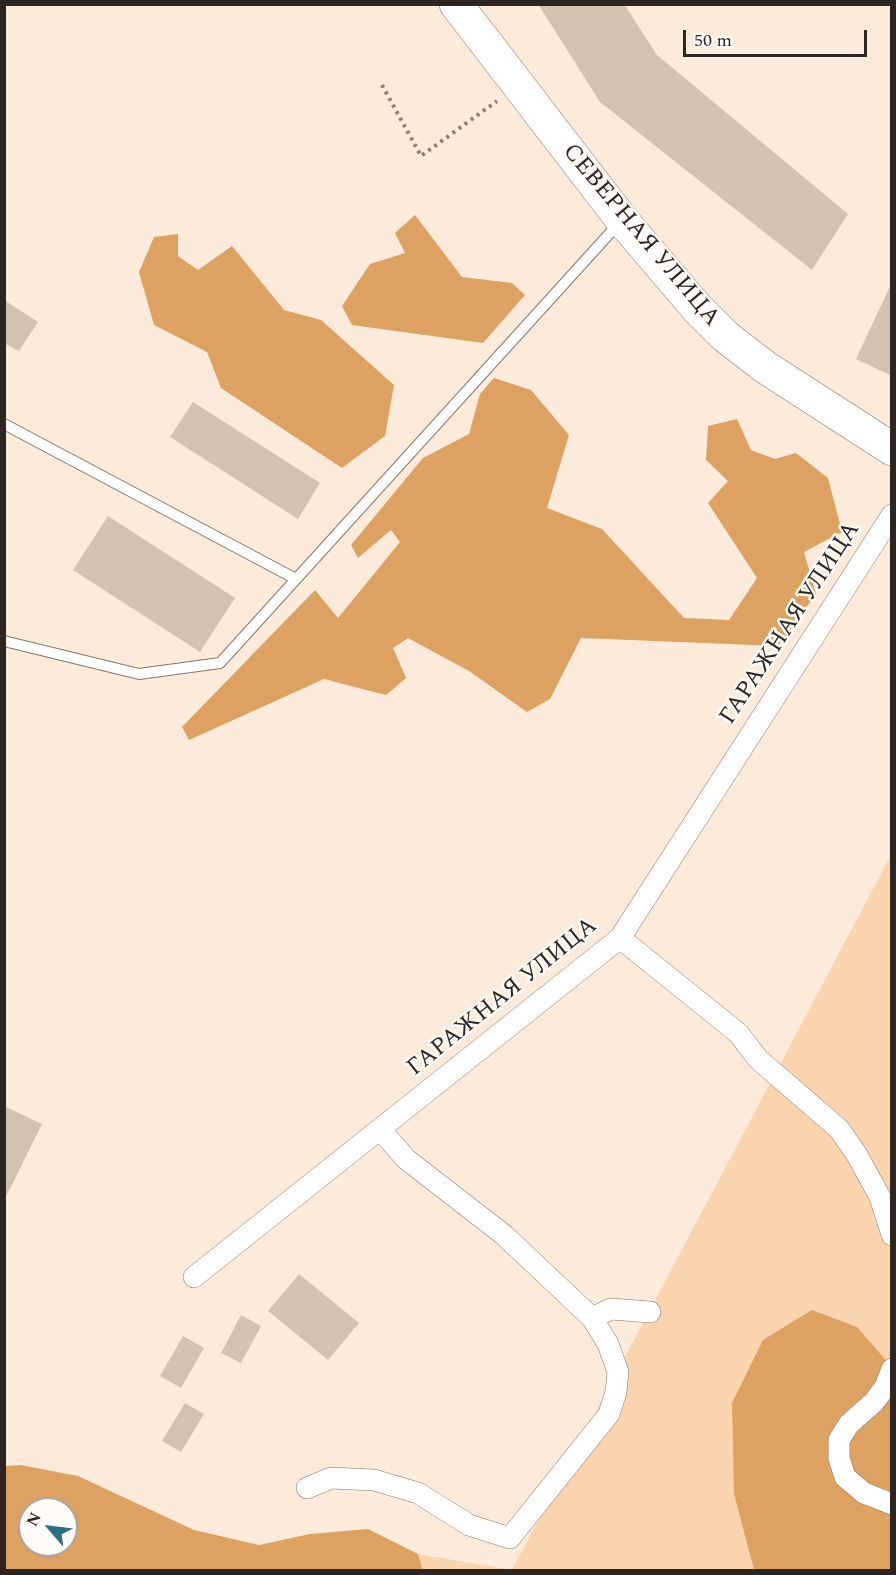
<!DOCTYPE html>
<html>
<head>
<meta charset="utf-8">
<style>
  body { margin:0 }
  #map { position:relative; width:896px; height:1575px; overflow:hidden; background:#fcebdb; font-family:Spectral,serif }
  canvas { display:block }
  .frame { position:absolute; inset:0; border:6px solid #2d2620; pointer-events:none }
  .north { position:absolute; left:18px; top:1497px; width:60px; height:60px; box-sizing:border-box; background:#fefbf8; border:2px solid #aaa6a2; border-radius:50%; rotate:298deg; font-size:16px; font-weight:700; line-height:24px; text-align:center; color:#2d2620 }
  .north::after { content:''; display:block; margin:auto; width:21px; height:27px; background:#2b6f80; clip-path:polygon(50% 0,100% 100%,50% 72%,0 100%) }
  .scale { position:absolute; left:683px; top:30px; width:184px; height:27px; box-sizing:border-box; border:3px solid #2d2620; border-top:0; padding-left:8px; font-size:18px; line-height:21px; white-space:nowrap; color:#2d2620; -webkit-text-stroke:4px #fefbf8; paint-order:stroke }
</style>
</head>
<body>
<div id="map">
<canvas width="896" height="1575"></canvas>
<div class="frame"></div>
<div class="north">N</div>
<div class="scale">50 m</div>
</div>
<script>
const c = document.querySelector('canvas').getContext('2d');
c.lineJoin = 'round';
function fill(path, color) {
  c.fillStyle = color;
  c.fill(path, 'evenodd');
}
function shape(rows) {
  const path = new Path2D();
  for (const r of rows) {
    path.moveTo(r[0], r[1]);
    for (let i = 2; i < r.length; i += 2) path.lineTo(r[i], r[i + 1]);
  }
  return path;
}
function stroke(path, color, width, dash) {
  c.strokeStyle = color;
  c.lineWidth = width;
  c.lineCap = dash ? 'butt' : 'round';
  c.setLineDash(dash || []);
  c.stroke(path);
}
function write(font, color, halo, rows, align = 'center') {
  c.font = font + ' Spectral,serif';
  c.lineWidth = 5;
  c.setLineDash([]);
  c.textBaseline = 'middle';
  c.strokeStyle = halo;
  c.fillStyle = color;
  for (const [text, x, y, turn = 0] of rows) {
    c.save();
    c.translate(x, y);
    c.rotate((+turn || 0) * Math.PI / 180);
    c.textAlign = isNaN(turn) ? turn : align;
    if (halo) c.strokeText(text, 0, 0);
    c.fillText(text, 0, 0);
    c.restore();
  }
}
fill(shape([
  [891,855,891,1366,734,1494,754,1570,423,1570,418,1554,512,1570]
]), '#f9d4af');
fill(shape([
  [415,215,462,277,512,283,525,295,483,343,352,325,342,306,370,264,405,253,395,233],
  [178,234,178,256,198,270,232,246,284,310,321,320,394,385,385,436,342,468,221,388,207,352,154,325,139,272,154,237],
  [494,378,531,390,569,435,547,508,602,529,684,618,729,620,757,578,708,503,728,481,706,460,708,426,737,419,751,450,775,459,796,453,828,478,842,532,804,552,816,594,778,646,581,638,550,699,527,712,469,671,408,638,393,648,406,678,386,695,324,679,189,740,182,727,315,590,338,618,400,542,391,530,358,558,351,545,423,458,469,434,480,394],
  [812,1310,857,1327,891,1366,891,1570,754,1570,734,1494,732,1403,763,1340],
  [21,1465,78,1476,194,1530,259,1545,310,1534,368,1529,418,1554,423,1570,5,1570,5,1466],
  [30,1509,66,1509,66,1545,30,1545]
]), '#dda161');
fill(shape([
  [538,4,624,4,657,55,848,214,812,270,600,102],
  [892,282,892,376,856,359],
  [4,300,38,322,19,351,4,343],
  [193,402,320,483,298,519,170,437],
  [108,516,235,598,200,652,73,570],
  [4,1106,42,1124,4,1201],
  [299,1274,359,1323,328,1360,268,1311],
  [241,1315,261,1326,241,1363,221,1353],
  [183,1336,204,1348,181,1388,160,1376],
  [185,1403,204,1414,181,1452,162,1441]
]), '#d2c2b2');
const lane = shape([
  [4,424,296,579],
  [4,641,139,674,220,663,620,222]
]);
const street = shape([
  [620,938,738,1033,758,1059,839,1129,857,1155,880,1197,892,1235],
  [194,1277,620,938,892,515],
  [592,1318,611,1309,650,1312],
  [892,1369,885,1387,874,1402,849,1424,839,1440,839,1458,845,1477,864,1493,892,1504],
  [307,1488,331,1478,374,1480,418,1493,469,1525,510,1538,609,1414,616,1392,618,1372,608,1344,592,1318,504,1235,406,1159,380,1129]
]);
const primary = shape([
  [456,4,622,220,697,308,725,336,765,367,892,449]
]);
stroke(lane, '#867769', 12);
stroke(street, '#867769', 22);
stroke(primary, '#867769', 34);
stroke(shape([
  [382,85,421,156,497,101]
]), '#8b8075', 4, [3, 4.5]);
stroke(lane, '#fff', 10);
stroke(street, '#fff', 21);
stroke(primary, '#fff', 33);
write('24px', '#2d2620', '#fefbf8', [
  ["СЕВЕРНАЯ УЛИЦА",640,236,50],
  ["ГАРАЖНАЯ УЛИЦА",791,624,-57],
  ["ГАРАЖНАЯ УЛИЦА",503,998,-39]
]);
</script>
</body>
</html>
